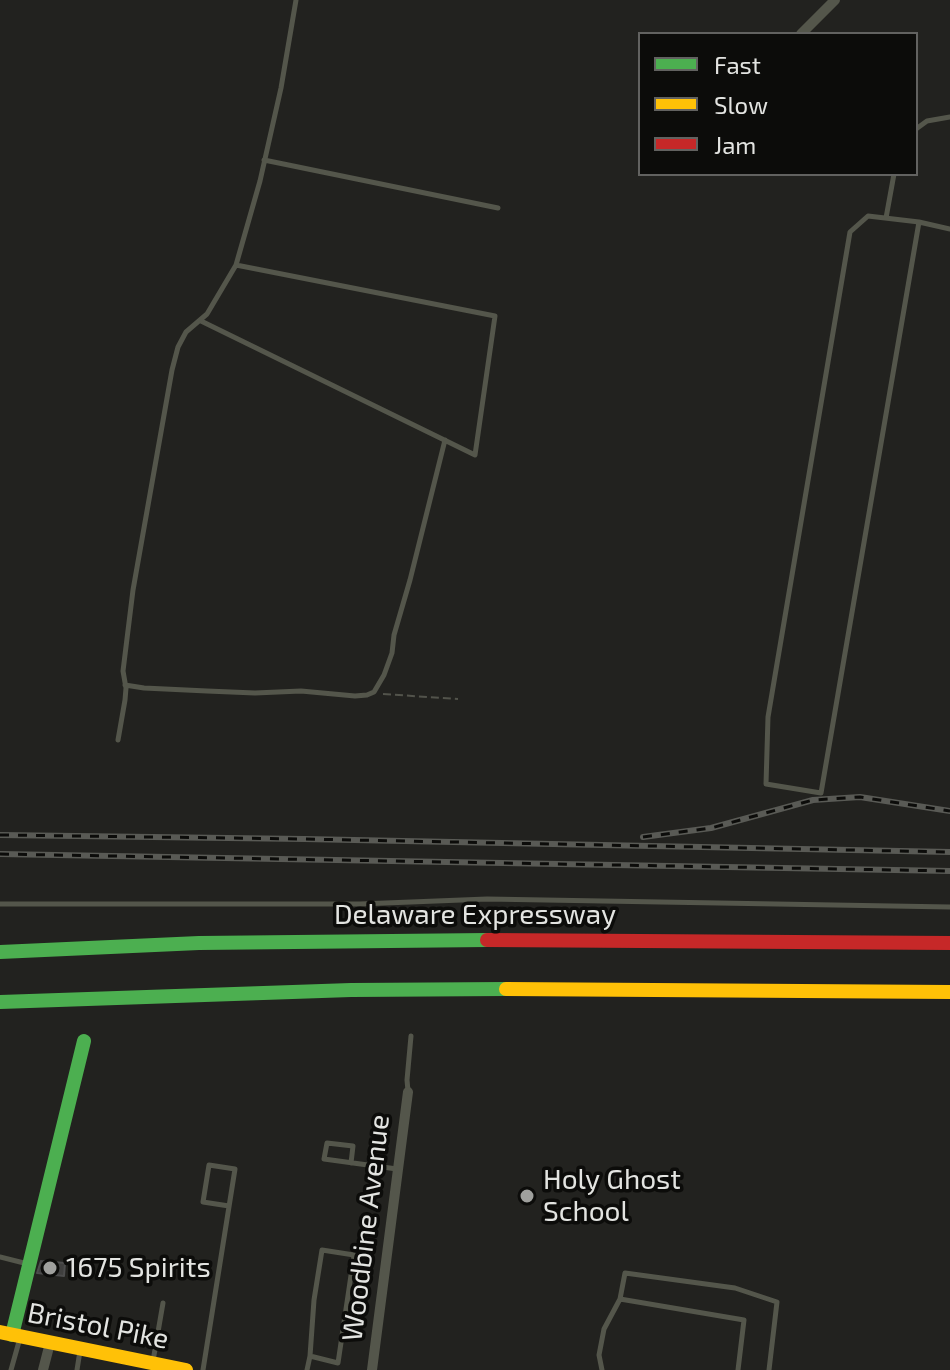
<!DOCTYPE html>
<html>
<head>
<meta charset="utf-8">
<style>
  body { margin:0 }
  #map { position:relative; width:950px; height:1370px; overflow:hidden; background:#22221f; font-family:"Exo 2",sans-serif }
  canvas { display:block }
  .legend { position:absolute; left:638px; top:32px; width:280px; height:144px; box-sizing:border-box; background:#0c0c0a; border:2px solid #626260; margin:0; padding:10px 14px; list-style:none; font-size:24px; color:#e3e4e1 }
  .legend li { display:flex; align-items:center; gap:16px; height:40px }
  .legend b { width:40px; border:2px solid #626260 }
</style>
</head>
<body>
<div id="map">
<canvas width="950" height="1370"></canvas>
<ul class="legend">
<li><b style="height:10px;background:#4caf50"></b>Fast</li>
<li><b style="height:10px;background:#ffc107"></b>Slow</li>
<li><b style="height:10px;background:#c62828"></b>Jam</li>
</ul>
</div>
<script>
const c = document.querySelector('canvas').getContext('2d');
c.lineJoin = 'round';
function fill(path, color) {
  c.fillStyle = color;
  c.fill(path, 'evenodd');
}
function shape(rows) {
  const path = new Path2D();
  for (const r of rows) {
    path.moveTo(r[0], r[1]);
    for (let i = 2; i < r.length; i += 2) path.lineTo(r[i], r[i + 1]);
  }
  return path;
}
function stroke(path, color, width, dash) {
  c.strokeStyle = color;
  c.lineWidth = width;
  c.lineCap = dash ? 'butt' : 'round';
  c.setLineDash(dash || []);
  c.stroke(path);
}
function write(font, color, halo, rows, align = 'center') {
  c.font = font + ' "Exo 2",sans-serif';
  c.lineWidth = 7;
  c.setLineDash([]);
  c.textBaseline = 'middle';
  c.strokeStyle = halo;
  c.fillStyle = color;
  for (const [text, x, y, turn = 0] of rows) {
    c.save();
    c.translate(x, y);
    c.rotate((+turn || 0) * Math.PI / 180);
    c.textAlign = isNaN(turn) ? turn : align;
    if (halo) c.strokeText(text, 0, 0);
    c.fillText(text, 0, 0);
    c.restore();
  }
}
const building = shape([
  [41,1261,65,1263,64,1276,37,1273,41,1261]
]);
fill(building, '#3f3f3e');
stroke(building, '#4c4c4c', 2);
stroke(shape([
  [383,694,458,699]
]), '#52534b', 2, [8, 4]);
stroke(shape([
  [916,129,927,121,950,117],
  [264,160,498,208],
  [886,218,894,174],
  [919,222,821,793,766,784,768,717,850,232,868,216,919,222,950,229],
  [201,321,475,455,495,316,236,265],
  [125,685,144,688,207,691,255,693,301,691,355,696,367,695,374,692,384,675,392,653,394,635,410,580,445,440],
  [118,740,125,700,126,688,123,671,133,590,172,370,178,347,186,332,207,314,236,265,260,181,281,88,296,0],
  [0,904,360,904,487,899,950,907],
  [408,1091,407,1080,411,1036],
  [351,1163,353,1146,327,1143,324,1159,397,1169],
  [0,1257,28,1264],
  [620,1299,625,1273,735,1288,777,1302,769,1370],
  [153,1361,163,1303],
  [11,1370,20,1338],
  [77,1370,80,1351],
  [203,1370,235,1169,209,1165,203,1202,229,1206],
  [307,1370,310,1356,314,1300,322,1250,354,1255,338,1363,310,1356],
  [602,1370,599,1355,604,1329,620,1299,744,1320,738,1370]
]), '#54564b', 5);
stroke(shape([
  [801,34,835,0],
  [43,1370,50,1343],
  [372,1370,408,1092]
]), '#54564b', 10);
stroke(shape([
  [0,952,199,943,487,940],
  [0,1002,351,990,506,989],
  [12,1335,84,1041]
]), '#4caf50', 14);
stroke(shape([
  [506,989,950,992],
  [0,1332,186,1370]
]), '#ffc107', 14);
stroke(shape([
  [487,940,950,943]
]), '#c62828', 14);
const rail = shape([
  [0,835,304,839,950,852],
  [643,837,711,828,813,800,860,797,950,811],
  [0,854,950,871]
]);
stroke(rail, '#595a55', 6);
stroke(rail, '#0c0c0a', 3, [9]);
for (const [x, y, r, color] of [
  [527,1196,8,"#9fa09d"],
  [50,1268,8,"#9fa09d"]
]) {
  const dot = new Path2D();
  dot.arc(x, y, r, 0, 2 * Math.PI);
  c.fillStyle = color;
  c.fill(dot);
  stroke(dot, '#0c0c0a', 3);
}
write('28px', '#e3e4e1', '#0c0c0a', [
  ["Delaware Expressway",475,915],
  ["Woodbine Avenue",366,1228,-83],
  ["Bristol Pike",98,1326,11]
]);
write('28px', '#e3e4e1', '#0c0c0a', [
  ["Holy Ghost",543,1180],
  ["School",543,1212],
  ["1675 Spirits",66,1268]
], 'left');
</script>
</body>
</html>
